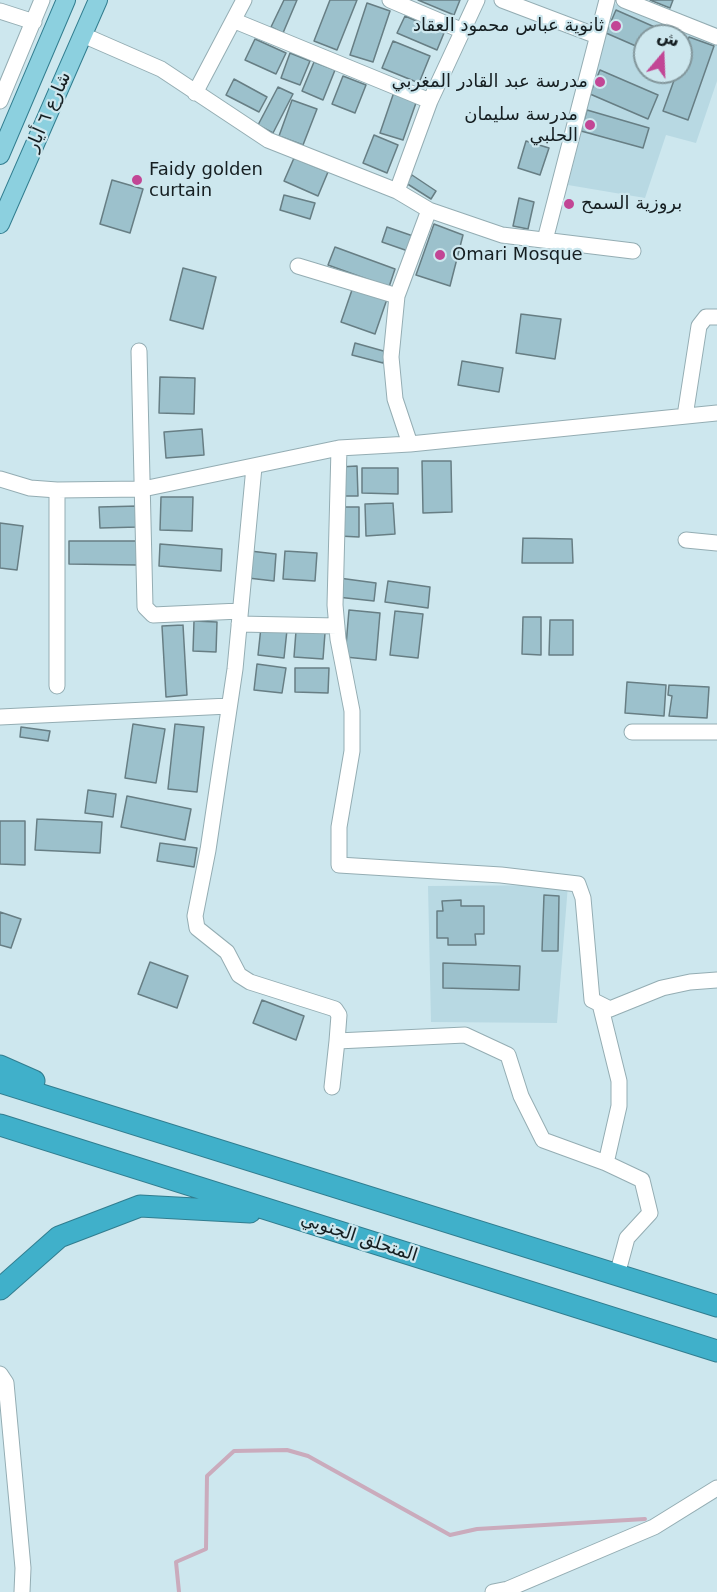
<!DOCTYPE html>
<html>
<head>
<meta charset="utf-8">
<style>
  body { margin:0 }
  #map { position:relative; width:717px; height:1592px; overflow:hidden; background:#cde7ee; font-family:"DejaVu Sans","Noto Naskh Arabic",sans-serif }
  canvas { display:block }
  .north { position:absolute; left:633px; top:24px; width:60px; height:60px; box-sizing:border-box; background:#cde7ee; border:2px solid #83979c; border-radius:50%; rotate:19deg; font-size:16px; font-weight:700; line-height:24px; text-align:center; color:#151e21 }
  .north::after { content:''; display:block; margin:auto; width:21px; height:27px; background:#c24695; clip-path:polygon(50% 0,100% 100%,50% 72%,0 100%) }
</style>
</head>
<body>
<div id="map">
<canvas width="717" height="1592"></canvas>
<div class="north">ش</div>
</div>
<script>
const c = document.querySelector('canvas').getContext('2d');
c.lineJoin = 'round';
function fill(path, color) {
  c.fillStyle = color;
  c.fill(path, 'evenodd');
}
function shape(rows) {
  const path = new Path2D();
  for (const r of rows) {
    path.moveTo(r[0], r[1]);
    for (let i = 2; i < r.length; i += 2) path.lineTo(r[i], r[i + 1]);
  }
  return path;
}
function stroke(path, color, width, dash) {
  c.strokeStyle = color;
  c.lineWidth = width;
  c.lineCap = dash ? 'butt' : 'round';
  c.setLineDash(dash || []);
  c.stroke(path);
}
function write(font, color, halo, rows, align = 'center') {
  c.font = font + ' "DejaVu Sans","Noto Naskh Arabic",sans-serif';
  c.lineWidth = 4.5;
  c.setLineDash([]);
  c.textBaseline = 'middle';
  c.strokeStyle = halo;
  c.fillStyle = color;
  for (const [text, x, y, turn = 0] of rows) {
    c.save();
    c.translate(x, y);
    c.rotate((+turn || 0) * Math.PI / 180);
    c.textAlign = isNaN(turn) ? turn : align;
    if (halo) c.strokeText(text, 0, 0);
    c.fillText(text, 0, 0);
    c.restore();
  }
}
fill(shape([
  [613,3,717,43,717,81,696,143,666,135,645,198,568,185],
  [645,36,681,36,681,72,645,72],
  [568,885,557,1023,431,1022,428,886]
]), '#b8d9e3');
stroke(shape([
  [179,1592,176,1562,206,1549,207,1476,234,1451,287,1450,308,1456,450,1535,477,1529,645,1519]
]), '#caabbc', 4);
const building = shape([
  [284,0,297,0,283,33,271,27,284,0],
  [330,0,357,0,337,50,314,41,330,0],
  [418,0,460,0,454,15,418,0],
  [650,0,673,0,670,8,650,0],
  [367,3,390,11,373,62,350,55,367,3],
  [616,10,666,32,665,36,645,36,645,50,606,33,616,10],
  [405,16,444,33,437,50,397,33,405,16],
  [689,37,714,46,688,120,663,111,677,72,681,72,681,59,689,37],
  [255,39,286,53,276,74,245,60,255,39],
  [393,41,430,56,419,83,382,68,393,41],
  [290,53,310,61,300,85,281,78,290,53],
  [314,62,335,70,323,100,302,91,314,62],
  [600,70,658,95,648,119,590,94,600,70],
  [343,76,366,85,355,113,332,104,343,76],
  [234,79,267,97,259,112,226,95,234,79],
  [278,87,293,94,273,133,258,125,278,87],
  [394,92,417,100,403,140,380,133,394,92],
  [292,100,317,109,303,145,279,136,292,100],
  [587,110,649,128,643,148,581,131,587,110],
  [374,135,398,145,387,173,363,163,374,135],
  [526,141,549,148,540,175,518,168,526,141],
  [294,158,328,172,318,196,284,181,294,158],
  [412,175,436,191,431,199,406,183,412,175],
  [112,180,143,189,130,233,100,224,112,180],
  [284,195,315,203,310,219,280,210,284,195],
  [519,198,534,202,528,229,513,226,519,198],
  [434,224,463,235,450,286,416,275,434,224],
  [387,227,413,236,408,251,382,242,387,227],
  [335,247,395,269,389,287,328,265,335,247],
  [183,268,216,277,203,329,170,320,183,268],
  [353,287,387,299,375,334,341,322,353,287],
  [521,314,561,319,555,359,516,353,521,314],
  [355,343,387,352,383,363,352,355,355,343],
  [462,361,503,368,499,392,458,385,462,361],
  [160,377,195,378,194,414,159,413,160,377],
  [202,429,204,455,166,458,164,432,202,429],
  [422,461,451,461,452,512,423,513,422,461],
  [357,466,358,496,341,496,339,467,357,466],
  [362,468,398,468,398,494,362,493,362,468],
  [161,497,193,497,192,531,160,530,161,497],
  [393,503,395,534,366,536,365,504,393,503],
  [138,506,138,527,100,528,99,507,138,506],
  [339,507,359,507,359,537,339,536,339,507],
  [0,523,23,526,17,570,0,568,0,523],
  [523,538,572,539,573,563,522,563,523,538],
  [69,541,137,541,137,565,69,564,69,541],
  [160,544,222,549,221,571,159,566,160,544],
  [250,551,276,554,274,581,248,578,250,551],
  [285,551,317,553,315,581,283,579,285,551],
  [339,578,376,583,374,601,337,597,339,578],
  [388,581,430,587,428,608,385,602,388,581],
  [349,610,380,613,376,660,345,657,349,610],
  [395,611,423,614,418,658,390,655,395,611],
  [523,617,541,617,541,655,522,654,523,617],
  [550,620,573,620,573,655,549,655,550,620],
  [194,621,217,622,216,652,193,651,194,621],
  [183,625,187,695,166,697,162,626,183,625],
  [261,627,287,630,284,658,258,655,261,627],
  [296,631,325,633,323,659,294,657,296,631],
  [257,664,286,668,282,693,254,690,257,664],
  [295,668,329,668,328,693,295,692,295,668],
  [627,682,666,685,664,716,625,713,627,682],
  [669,685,709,687,707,718,669,716,672,696,668,695,669,685],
  [133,724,165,729,156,783,125,778,133,724],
  [175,724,204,727,197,792,168,789,175,724],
  [21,727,50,731,48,741,20,737,21,727],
  [88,790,116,794,113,817,85,813,88,790],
  [127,796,191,809,185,840,121,827,127,796],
  [37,819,102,822,100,853,35,850,37,819],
  [0,821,25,821,25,865,0,864,0,821],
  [160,843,197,848,194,867,157,861,160,843],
  [544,895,559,896,558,951,542,951,544,895],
  [461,900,461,906,484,906,484,934,475,934,476,945,448,945,448,938,437,938,437,911,443,911,442,901,461,900],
  [0,912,21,919,11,948,0,945,0,912],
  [150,962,188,976,177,1008,138,994,150,962],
  [443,963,520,966,519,990,443,988,443,963],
  [262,1000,304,1016,296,1040,253,1023,262,1000]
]);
fill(building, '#9cc1cc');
stroke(building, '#677e84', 1.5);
const minor = shape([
  [390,0,463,31],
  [502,0,597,36],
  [624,0,717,37],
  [0,11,34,22],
  [235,21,430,101],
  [83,35,161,69,268,140,397,191,429,210,502,235,633,251],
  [195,93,244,0],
  [0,101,42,0],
  [397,191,430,101,477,0],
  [545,240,607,0],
  [298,266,397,296],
  [139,351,145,607,153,615,240,611],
  [685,416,699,326,706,317,717,317],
  [410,444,395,399,391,357,397,296,429,210],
  [339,448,335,605,338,639,352,711,352,751,339,827,339,865,501,875,578,884,583,898,592,1000,610,1009,662,988,690,982,717,980],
  [254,467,235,669,208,850,195,916,197,928,227,952,239,975,250,982,335,1009,339,1015,337,1041],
  [0,479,30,488,57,490,143,489,339,448,410,444,717,413],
  [686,540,717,543],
  [239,624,337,626],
  [57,686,57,490],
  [0,717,229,706],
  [632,732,717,732],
  [600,1004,619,1081,619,1106,606,1163],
  [332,1087,337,1041,465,1035,508,1055,521,1096,543,1140,606,1163,642,1180,650,1213,627,1238,617,1275],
  [0,1374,6,1383,23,1568,22,1592],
  [493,1592,508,1589,654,1527,717,1488]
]);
const major = shape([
  [0,155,66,0],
  [0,224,98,0]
]);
const highway = shape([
  [0,1066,34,1081],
  [0,1082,717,1306],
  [0,1125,717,1351],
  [0,1289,59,1237,140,1206,250,1212]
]);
stroke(minor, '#94adb3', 17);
stroke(major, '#317d8f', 20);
stroke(highway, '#317d8f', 23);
stroke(minor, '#fff', 15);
stroke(major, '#8cd0df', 18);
stroke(highway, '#40b0ca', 21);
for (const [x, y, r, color] of [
  [616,26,6,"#c24695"],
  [600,82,6,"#c24695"],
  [590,125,6,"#c24695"],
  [137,180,6,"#c24695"],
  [569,204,6,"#c24695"],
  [440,255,6,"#c24695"]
]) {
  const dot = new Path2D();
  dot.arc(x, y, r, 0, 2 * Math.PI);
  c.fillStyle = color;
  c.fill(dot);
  stroke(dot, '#cde7ee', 2);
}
write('18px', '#151e21', '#cde7ee', [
  ["ثانوية عباس محمود العقاد",604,26],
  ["مدرسة عبد القادر المغربي",588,82],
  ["مدرسة سليمان",578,115],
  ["الحلبي",578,136],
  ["Faidy golden",149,170,"left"],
  ["curtain",149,191,"left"],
  ["بروزية السمح",581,204,"left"],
  ["Omari Mosque",452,255,"left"]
], 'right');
write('18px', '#151e21', '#cde7ee', [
  ["شارع ٦ أيار",49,112,-66],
  ["المتحلق الجنوبي",359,1238,18]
]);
</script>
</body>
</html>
